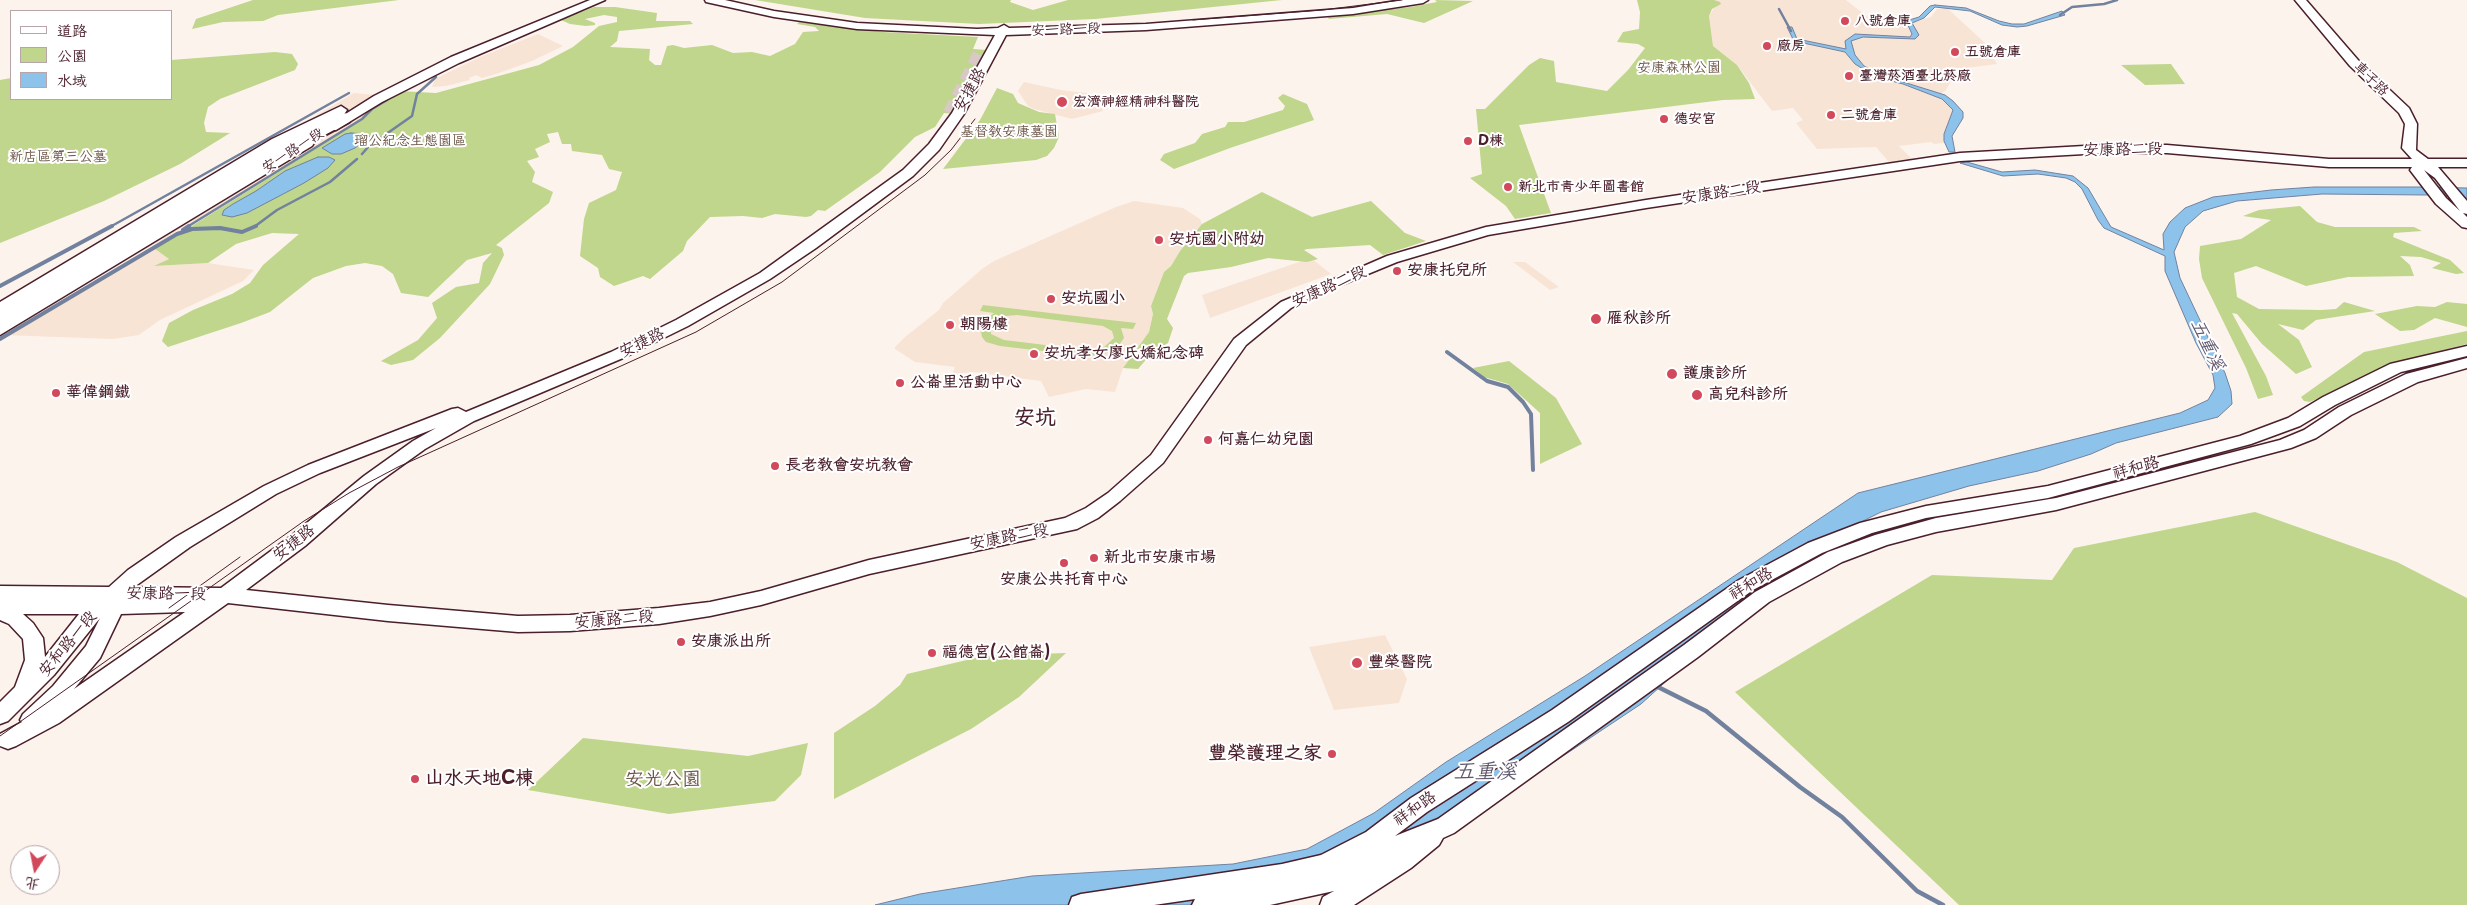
<!DOCTYPE html>
<html>
<head>
<meta charset="utf-8">
<style>
  body { margin:0 }
  #map { position:relative; width:2467px; height:905px; overflow:hidden; background:#fcf3ec; font-family:"Playpen Sans","LXGW WenKai TC",sans-serif }
  canvas { display:block }
  .legend { position:absolute; left:10px; top:10px; width:162px; height:90px; box-sizing:border-box; background:#fff; border:1px solid #b7a5aa; margin:0; padding:6px 9px; list-style:none; font-size:15px; color:#4a1f2b }
  .legend li { display:flex; align-items:center; gap:10px; height:25px }
  .legend b { width:25px; border:1px solid #b7a5aa }
  .north { position:absolute; left:10px; top:845px; width:50px; height:50px; box-sizing:border-box; background:#fff; border:1px solid #b7a5aa; border-radius:50%; rotate:191deg; font-size:14px; font-weight:700; line-height:20px; text-align:center; color:#4a1f2b }
  .north::after { content:''; display:block; margin:auto; width:18px; height:22px; background:#d1495b; clip-path:polygon(50% 0,100% 100%,50% 72%,0 100%) }
</style>
</head>
<body>
<div id="map">
<canvas width="2467" height="905"></canvas>
<ul class="legend">
<li><b style="height:6px;background:#fff"></b>道路</li>
<li><b style="height:14px;background:#bfd68c"></b>公園</li>
<li><b style="height:14px;background:#8dc3eb"></b>水域</li>
</ul>
<div class="north">北</div>
</div>
<script>
const c = document.querySelector('canvas').getContext('2d');
c.lineJoin = 'round';
function fill(path, color) {
  c.fillStyle = color;
  c.fill(path, 'evenodd');
}
function shape(rows) {
  const path = new Path2D();
  for (const r of rows) {
    path.moveTo(r[0], r[1]);
    for (let i = 2; i < r.length; i += 2) path.lineTo(r[i], r[i + 1]);
  }
  return path;
}
function stroke(path, color, width, dash) {
  c.strokeStyle = color;
  c.lineWidth = width;
  c.lineCap = dash ? 'butt' : 'round';
  c.setLineDash(dash || []);
  c.stroke(path);
}
function write(font, color, halo, rows, align = 'center') {
  c.font = font + ' "Playpen Sans","LXGW WenKai TC",sans-serif';
  c.lineWidth = 4;
  c.setLineDash([]);
  c.textBaseline = 'middle';
  c.strokeStyle = halo;
  c.fillStyle = color;
  for (const [text, x, y, turn = 0] of rows) {
    c.save();
    c.translate(x, y);
    c.rotate((+turn || 0) * Math.PI / 180);
    c.textAlign = isNaN(turn) ? turn : align;
    if (halo) c.strokeText(text, 0, 0);
    c.fillText(text, 0, 0);
    c.restore();
  }
}
fill(shape([
  [1714,0,1846,0,1878,25,1895,26,1913,26,1911,23,1931,17,1937,9,1947,8,1985,43,1997,64,1958,69,1946,90,1938,96,1953,110,1944,134,1944,143,1934,144,1931,142,1899,146,1912,159,1889,162,1876,147,1817,149,1796,123,1803,120,1793,108,1772,111,1737,65,1713,46,1709,16,1718,2],
  [538,34,563,46,532,61,499,73,482,78,476,75,469,78,470,80,446,86,432,87,435,79,480,57],
  [1024,82,1061,90,1093,94,1096,96,1103,111,1072,119,1034,109,1028,106,1018,91],
  [354,93,388,96,373,106,360,120,272,175,114,268,71,260],
  [1134,201,1183,208,1200,219,1202,224,1180,251,1171,266,1164,272,1151,306,1153,314,1149,332,1123,368,1115,392,1086,389,1049,397,1041,381,974,372,952,374,955,367,915,362,895,349,895,347,905,337,939,310,943,303,982,269,994,261,1116,207],
  [148,249,155,249,169,259,155,266,208,263,254,270,243,281,160,320,139,335,113,339,3,335],
  [1311,258,1331,274,1210,318,1202,295],
  [1513,262,1525,262,1559,287,1550,290],
  [1385,635,1407,679,1399,703,1334,710,1309,647]
]), '#f8e4d5');
fill(shape([
  [253,0,399,0,278,15,263,21,223,22,192,29,196,19],
  [755,0,1011,0,1010,2,1033,10,1068,0,1282,0,1095,19,979,24,865,18],
  [1435,0,1473,1,1424,23,1387,14,1329,19,1327,16,1410,7,1437,2],
  [1637,0,1714,0,1720,2,1721,4,1712,9,1709,16,1713,46,1737,65,1749,83,1755,99,1723,100,1519,125,1551,213,1515,219,1506,206,1470,178,1482,174,1476,109,1485,109,1529,65,1540,58,1554,61,1556,82,1607,91,1628,70,1645,48,1638,44,1617,42,1623,32,1639,29,1640,12],
  [594,7,615,7,657,13,656,21,690,21,693,24,619,31,617,41,610,47,650,49,649,60,655,65,661,65,667,46,673,45,684,48,712,45,733,53,752,52,770,56,795,44,803,32,819,31,815,27,797,24,799,22,883,32,978,37,973,49,987,50,955,114,944,113,935,127,915,137,880,172,825,211,818,210,811,216,806,217,775,214,762,218,743,216,710,217,687,241,683,251,650,279,643,276,614,286,600,277,598,268,580,256,584,219,589,203,616,190,622,172,609,169,602,155,572,151,571,144,562,144,558,132,547,134,550,142,535,149,539,157,527,161,535,172,532,182,553,192,549,203,496,245,502,248,504,255,490,284,440,338,413,360,391,365,381,361,418,340,437,318,432,303,456,287,479,283,483,263,492,253,467,260,428,297,401,293,393,274,382,266,365,263,346,266,313,278,270,312,241,323,168,347,162,341,169,323,193,310,232,294,250,283,263,265,299,234,272,233,236,244,208,263,154,266,169,259,155,249,363,119,376,106,399,91,436,93,539,65,573,47,599,26,617,22,617,17,604,15,585,19,595,23,595,25,586,26,570,24,561,20],
  [275,52,292,54,298,64,295,70,220,99,208,107,204,123,206,132,230,133,180,164,104,201,0,243,0,80,11,78,11,99,171,99,171,60],
  [2171,64,2185,84,2145,85,2121,65],
  [997,88,1013,94,1018,103,1039,112,1055,114,1059,137,1054,148,1047,156,1036,160,943,169,980,120],
  [1283,94,1307,104,1314,120,1230,148,1174,169,1160,160,1164,154,1195,143,1202,134,1225,127,1228,122,1244,122,1283,110,1285,106,1278,98],
  [1262,192,1312,217,1371,201,1405,233,1426,241,1383,255,1370,245,1307,249,1304,250,1318,259,1307,262,1268,258,1231,267,1188,273,1184,276,1167,319,1173,328,1168,343,1150,355,1138,369,1123,368,1149,332,1153,314,1151,306,1164,272,1171,266,1180,251,1202,224],
  [2300,206,2317,222,2335,227,2414,227,2422,231,2394,233,2393,237,2450,260,2464,273,2456,274,2432,268,2441,263,2421,257,2400,256,2410,265,2414,276,2348,277,2306,286,2256,266,2234,273,2237,297,2259,309,2321,310,2336,309,2344,302,2375,311,2316,320,2303,330,2278,324,2299,340,2312,367,2296,374,2262,344,2237,314,2232,313,2266,376,2273,395,2258,399,2246,368,2202,278,2199,259,2200,246,2241,239,2271,220,2243,216,2259,210],
  [2447,302,2467,304,2467,327,2435,318,2414,330,2400,331,2375,314,2417,306,2435,307],
  [983,305,1101,319,1136,323,1133,329,1121,328,1124,338,1117,348,1102,355,1085,356,1000,346,986,342,982,337,980,327,983,322,994,313,980,311],
  [1017,315,1103,326,1112,331,1114,338,1104,347,1087,350,1004,340,991,334,990,327,995,320,1006,316],
  [2467,331,2467,344,2409,359,2377,371,2310,402,2304,401,2301,397,2364,352],
  [1509,361,1556,398,1582,444,1540,464,1540,413,1508,384,1484,377,1473,368],
  [2255,512,2397,562,2467,598,2467,905,1959,905,1735,692,1932,575,2052,580,2074,548],
  [1066,653,1019,697,971,729,834,799,834,733,875,706,900,685,907,674,984,656],
  [583,738,748,756,808,743,801,775,775,801,669,814,528,790]
]), '#bfd68c');
const water = shape([
  [1935,5,1966,8,1999,21,2012,24,2024,24,2062,11,2065,15,2027,26,2017,27,2002,25,1970,11,1935,7,1924,18,1912,23,1919,35,1915,39,1863,37,1851,41,1855,55,1864,66,1881,75,1945,95,1953,101,1963,112,1963,118,1952,136,1955,152,1949,152,1944,141,1944,134,1953,110,1942,99,1903,84,1876,77,1855,64,1845,52,1794,41,1787,27,1792,27,1797,39,1846,49,1845,41,1855,34,1910,37,1912,34,1906,21,1919,17,1930,6,1935,5],
  [351,133,366,134,370,136,355,148,341,154,332,154,322,148,345,134,351,133],
  [318,157,329,157,335,160,328,168,304,183,247,213,232,217,222,215,224,210,233,204,256,191,285,171,318,157],
  [1967,162,2002,172,2035,170,2073,176,2088,188,2111,227,2164,250,2163,234,2170,222,2185,208,2213,197,2271,190,2314,187,2422,187,2467,188,2467,198,2427,195,2322,194,2237,201,2203,211,2185,227,2174,252,2180,278,2225,373,2231,391,2232,404,2218,417,2116,443,2091,454,2038,471,1969,486,1881,512,1859,523,1734,620,1641,704,1509,792,1254,905,875,905,920,894,1032,876,1233,864,1307,849,1374,813,1446,762,1585,676,1858,493,2180,413,2208,400,2215,388,2213,375,2196,343,2165,271,2165,256,2104,228,2098,220,2082,189,2075,182,2066,178,2038,174,2003,176,1960,163,1967,162]
]);
fill(water, '#8dc3eb');
stroke(water, '#72819e', 1);
stroke(shape([
  [1779,9,1791,31],
  [2060,15,2072,7,2104,4,2117,0],
  [362,154,369,146,412,116,417,94,436,77],
  [110,227,349,93],
  [187,227,362,119,372,109,387,100],
  [254,227,277,210,330,182,357,159]
]), '#72819e', 2.5);
stroke(shape([
  [110,227,112,226],
  [183,230,189,226],
  [0,286,110,227],
  [0,339,177,234,192,229,220,228,242,232,256,226],
  [1447,352,1487,381,1508,387,1523,402,1531,414,1533,470]
]), '#72819e', 4);
stroke(shape([
  [1656,686,1706,711,1800,787,1842,817,1917,891,1943,905]
]), '#72819e', 4.5);
stroke(shape([
  [949,113,981,49]
]), '#d8c9c5', 12, [12, 6]);
const secondary = shape([
  [590,0,605,0,459,63,382,102,336,130,326,130,325,127,374,96,451,57,590,0],
  [705,0,725,0,774,11,857,23,977,29,998,28,1004,25,1009,28,1146,24,1353,8,1402,0,1428,0,1423,3,1353,14,1146,30,1006,35,964,114,939,150,913,176,816,248,770,279,688,326,623,358,474,421,425,449,376,484,305,546,246,590,388,605,518,616,570,615,659,608,710,602,761,591,869,560,1065,518,1086,508,1108,493,1151,455,1234,339,1281,302,1387,256,1486,227,1646,200,1960,153,2102,145,2167,145,2329,159,2412,159,2402,148,2405,124,2399,113,2350,66,2295,0,2306,0,2358,60,2409,108,2417,124,2416,150,2428,159,2467,159,2467,167,2438,167,2467,201,2467,214,2463,213,2467,217,2467,228,2462,227,2436,204,2410,170,2412,167,2329,167,2167,153,2102,153,1960,161,1646,208,1488,235,1397,262,1312,297,1291,308,1246,345,1163,463,1120,501,1098,518,1077,529,869,574,761,605,710,616,659,624,570,631,518,632,388,621,228,603,59,723,16,746,8,749,0,746,0,734,22,722,20,720,23,714,53,686,86,646,100,618,54,675,8,721,0,724,0,702,15,687,25,660,23,639,9,624,0,620,0,586,109,587,128,570,176,537,264,486,308,465,452,409,458,408,466,412,611,352,676,320,760,273,903,170,929,144,952,113,995,35,857,29,774,17,706,2,705,0],
  [2424,170,2435,178,2460,211,2446,198,2424,170],
  [436,428,413,441,364,476,291,536,221,588,134,587,190,547,276,494,320,473,436,428],
  [185,612,74,689,100,658,121,614,185,612],
  [23,614,79,614,45,657,43,638,33,623,23,614],
  [341,106,347,110,345,113,282,145,0,314,0,302,272,139,341,106],
  [307,139,312,140,314,143,312,146,0,335,0,323,307,139],
  [2467,346,2467,356,2401,372,2335,405,2300,426,2251,444,2048,498,1926,518,1872,533,1822,553,1753,590,1568,722,1427,812,1395,836,1438,819,1684,645,1755,592,1828,552,1875,535,1936,518,2056,498,2280,440,2304,430,2339,407,2406,374,2467,358,2467,368,2418,382,2351,415,2316,438,2291,448,2056,510,1936,532,1887,545,1842,562,1769,602,1698,657,1454,833,1443,838,1439,845,1411,868,1354,905,1320,905,1323,897,1334,891,1270,905,1192,905,1195,899,1154,905,1069,905,1072,897,1081,894,1282,864,1321,855,1366,832,1411,798,1552,710,1739,580,1808,543,1860,523,1926,506,2048,486,2240,436,2288,418,2323,397,2390,364,2467,346]
]);
const highway = shape([
  [343,113,349,114,352,118,349,122,291,153,7,326,0,328,0,313,279,145,343,113]
]);
stroke(secondary, '#4a1f2b', 3);
stroke(highway, '#4a1f2b', 4);
fill(secondary, '#fff');
fill(highway, '#fff');
stroke(shape([
  [1193,20,1323,10,1402,0],
  [169,608,240,557],
  [0,736,304,521,349,493,398,467,696,332,782,282,925,175,951,150,975,119]
]), '#4a1f2b', 1);
for (const [x, y, r, color] of [
  [1845,21,5,"#d1495b"],
  [1767,46,5,"#d1495b"],
  [1955,52,5,"#d1495b"],
  [1849,76,5,"#d1495b"],
  [1062,102,6,"#d1495b"],
  [1831,115,5,"#d1495b"],
  [1664,119,5,"#d1495b"],
  [1468,141,5,"#d1495b"],
  [1508,187,5,"#d1495b"],
  [1159,240,5,"#d1495b"],
  [1397,271,5,"#d1495b"],
  [1051,299,5,"#d1495b"],
  [1596,319,6,"#d1495b"],
  [950,325,5,"#d1495b"],
  [1034,354,5,"#d1495b"],
  [1672,374,6,"#d1495b"],
  [900,383,5,"#d1495b"],
  [56,393,5,"#d1495b"],
  [1697,395,6,"#d1495b"],
  [1208,440,5,"#d1495b"],
  [775,466,5,"#d1495b"],
  [1094,558,5,"#d1495b"],
  [1064,563,5,"#d1495b"],
  [681,642,5,"#d1495b"],
  [932,653,5,"#d1495b"],
  [1357,663,6,"#d1495b"],
  [1332,754,5,"#d1495b"],
  [415,779,5,"#d1495b"]
]) {
  const dot = new Path2D();
  dot.arc(x, y, r, 0, 2 * Math.PI);
  c.fillStyle = color;
  c.fill(dot);
  stroke(dot, '#fff', 2);
}
write('bold 14px', '#4a1f2b', '#fff', [
  ["八號倉庫",1855,21],
  ["廠房",1777,46],
  ["五號倉庫",1965,52],
  ["臺灣菸酒臺北菸廠",1859,76],
  ["宏濟神經精神科醫院",1073,102],
  ["二號倉庫",1841,115],
  ["德安宮",1674,119],
  ["D棟",1478,141],
  ["新北市青少年圖書館",1518,187]
], 'left');
write('14px', '#4a1f2b', '#fff', [
  ["安一路一段",1066,30,-2],
  ["車子路",2371,79,44],
  ["安一路一段",293,151,-33]
]);
write('14px', '#6d5648', '#fff', [
  ["安康森林公園",1679,68],
  ["基督教安康墓園",1009,132],
  ["瑠公紀念生態園區",410,141],
  ["新店區第三公墓",58,157]
]);
write('16px', '#4a1f2b', '#fff', [
  ["安捷路",970,90,-61],
  ["安康路二段",2123,150,-1],
  ["安康路二段",1721,193,-9],
  ["安康路二段",1329,287,-24],
  ["安捷路",642,343,-26],
  ["祥和路",2136,468,-15],
  ["安康路二段",1009,537,-11],
  ["安捷路",294,543,-38],
  ["祥和路",1751,584,-31],
  ["安康路一段",166,594,1],
  ["安康路二段",614,620,-5],
  ["安和路一段",68,644,-50],
  ["祥和路",1415,809,-35]
]);
write('bold 16px', '#4a1f2b', '#fff', [
  ["安坑國小附幼",1169,240],
  ["安康托兒所",1407,271],
  ["安坑國小",1061,299],
  ["雁秋診所",1607,319],
  ["朝陽樓",960,325],
  ["安坑孝女廖氏嬌紀念碑",1044,354],
  ["護康診所",1683,374],
  ["公崙里活動中心",910,383],
  ["華偉鋼鐵",66,393],
  ["高兒科診所",1708,395],
  ["何嘉仁幼兒園",1218,440],
  ["長老教會安坑教會",785,466],
  ["新北市安康市場",1104,558],
  ["安康公共托育中心",1064,580,"center"],
  ["安康派出所",691,642],
  ["福德宮(公館崙)",942,653],
  ["豐榮醫院",1368,663]
], 'left');
write('italic 18px', '#61586e', '#fff', [
  ["五重溪",2207,345,65]
]);
write('bold 19px', '#4a1f2b', '#fff', [
  ["豐榮護理之家",1322,754],
  ["山水天地C棟",425,779,"left"]
], 'right');
write('19px', '#6d5648', '#fff', [
  ["安光公園",663,780]
]);
write('bold 21px', '#4a1f2b', '#fff', [
  ["安坑",1035,418]
]);
write('italic 21px', '#61586e', '#fff', [
  ["五重溪",1485,772]
]);
</script>
</body>
</html>
